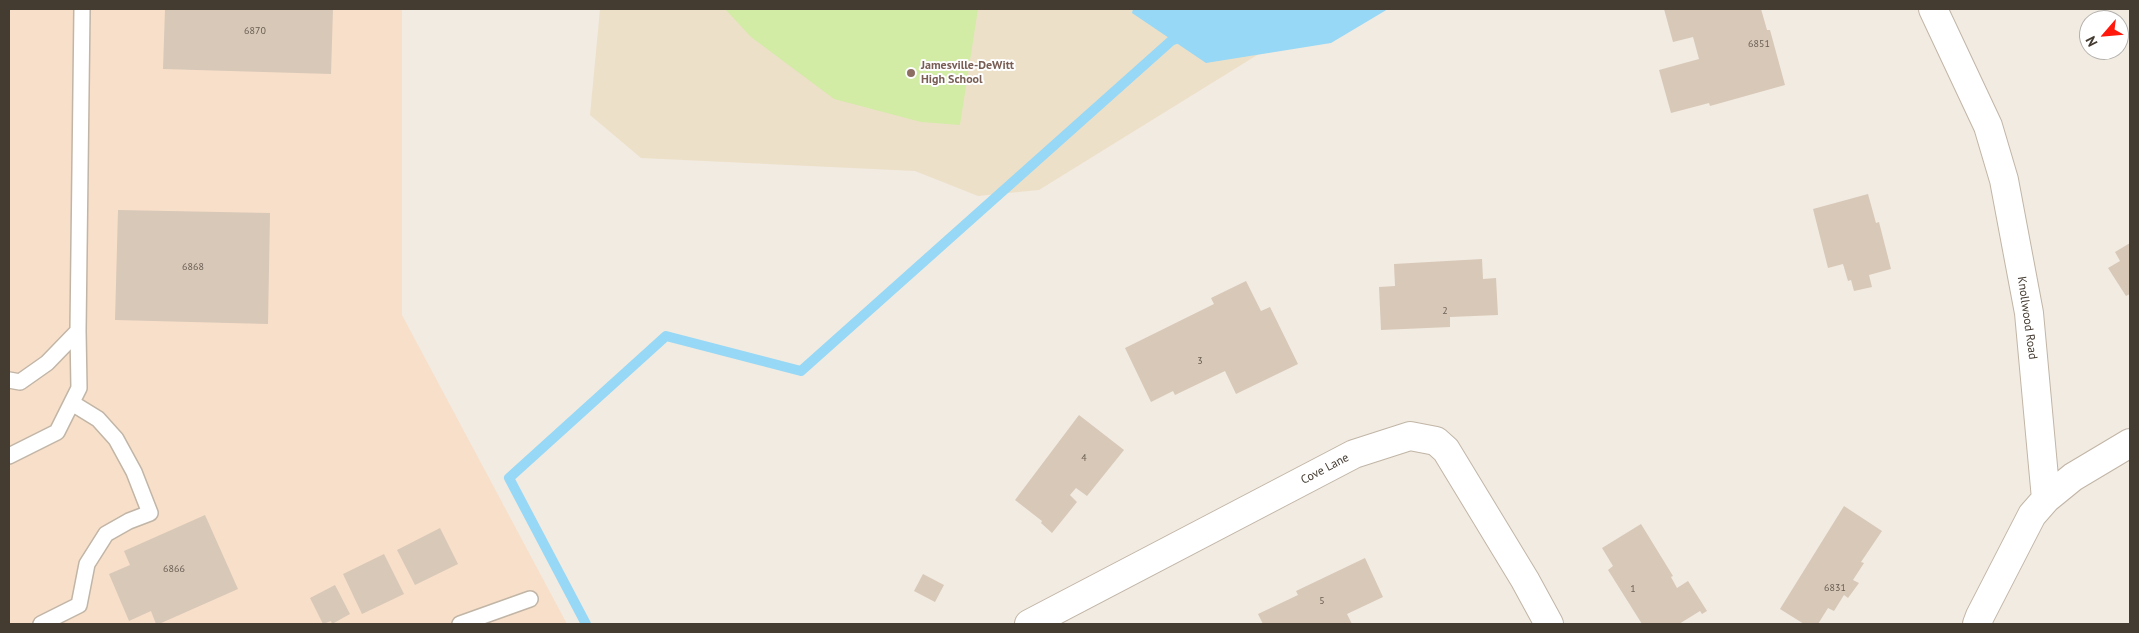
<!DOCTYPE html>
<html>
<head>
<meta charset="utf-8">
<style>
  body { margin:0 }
  #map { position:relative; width:2139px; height:633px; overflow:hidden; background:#f2ebe1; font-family:"PT Sans",sans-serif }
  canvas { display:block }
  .frame { position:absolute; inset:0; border:10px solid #443b31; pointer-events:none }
  .north { position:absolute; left:2079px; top:10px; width:50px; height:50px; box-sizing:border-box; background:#fff; border:1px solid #b4b1ad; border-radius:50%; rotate:243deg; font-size:14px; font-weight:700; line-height:20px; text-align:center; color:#443b31 }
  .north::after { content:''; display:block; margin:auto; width:18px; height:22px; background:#ff180b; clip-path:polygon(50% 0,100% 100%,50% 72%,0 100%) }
</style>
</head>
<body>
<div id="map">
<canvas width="2139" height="633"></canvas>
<div class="frame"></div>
<div class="north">N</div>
</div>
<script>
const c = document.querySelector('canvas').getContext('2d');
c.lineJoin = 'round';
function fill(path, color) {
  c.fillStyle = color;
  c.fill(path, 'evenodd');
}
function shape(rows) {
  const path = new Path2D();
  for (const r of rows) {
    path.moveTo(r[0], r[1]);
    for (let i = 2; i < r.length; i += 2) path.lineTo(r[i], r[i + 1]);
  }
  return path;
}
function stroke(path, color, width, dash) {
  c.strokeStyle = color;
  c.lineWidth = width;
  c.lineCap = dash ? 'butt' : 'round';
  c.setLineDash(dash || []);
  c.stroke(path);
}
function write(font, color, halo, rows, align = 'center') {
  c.font = font + ' "PT Sans",sans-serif';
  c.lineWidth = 4;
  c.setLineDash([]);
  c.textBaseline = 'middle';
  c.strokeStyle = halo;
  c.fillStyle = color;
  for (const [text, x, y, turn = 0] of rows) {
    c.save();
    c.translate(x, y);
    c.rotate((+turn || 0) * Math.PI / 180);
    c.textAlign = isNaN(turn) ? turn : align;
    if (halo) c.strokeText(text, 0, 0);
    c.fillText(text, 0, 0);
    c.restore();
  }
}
fill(shape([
  [9,9,402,9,402,315,567,624,9,624]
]), '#f8dfc9');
fill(shape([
  [600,9,1377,9,1296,31,1039,190,978,196,915,171,641,158,590,115]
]), '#ede0c9');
fill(shape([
  [725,9,978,9,960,125,921,122,834,99,751,37]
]), '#d2eba5');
fill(shape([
  [1133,9,1388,9,1331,43,1206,63,1132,13]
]), '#96d8f6');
stroke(shape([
  [586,624,509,478,666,336,801,371,1171,41,1183,36]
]), '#96d8f6', 10);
fill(shape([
  [165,9,333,9,331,74,163,69],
  [1664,9,1761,9,1767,30,1770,30,1785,85,1710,106,1709,103,1671,113,1659,70,1699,59,1693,37,1673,42],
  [1868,194,1876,223,1879,222,1891,269,1869,275,1872,287,1854,291,1851,280,1848,281,1843,264,1828,268,1813,209],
  [118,210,270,213,268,324,115,320],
  [2130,243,2130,294,2126,296,2108,268,2120,261,2115,252],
  [1482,259,1483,279,1496,278,1498,315,1450,317,1450,327,1381,330,1379,287,1395,286,1394,264],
  [1246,281,1261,311,1270,307,1298,364,1236,394,1225,371,1175,395,1173,391,1151,402,1125,348,1214,304,1211,298],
  [1079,415,1124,450,1087,496,1076,488,1070,495,1077,502,1052,533,1041,523,1042,521,1015,500],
  [1844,506,1882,531,1861,562,1864,563,1853,580,1859,583,1848,598,1844,595,1834,611,1828,608,1818,624,1804,624,1780,609],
  [205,515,238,589,159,624,156,624,151,611,129,621,109,574,130,565,124,551],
  [1641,524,1673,576,1671,577,1677,588,1688,581,1707,611,1702,614,1700,611,1679,624,1642,624,1608,570,1613,566,1602,548],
  [440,528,458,564,415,585,397,550],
  [384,554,404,594,362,614,343,574],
  [1365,558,1383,597,1347,614,1352,624,1263,624,1258,614,1298,595,1296,591],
  [923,574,944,585,935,602,914,591],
  [335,585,350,614,332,624,331,621,323,624,310,598]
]), '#d8c8b8');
const lane = shape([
  [9,380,20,382,47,363,78,331],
  [9,456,57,432,79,388,78,331,82,9],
  [41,624,79,605,87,564,106,534,129,521,150,513,134,472,116,439,98,419,72,403],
  [460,624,530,599]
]);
const street = shape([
  [1933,9,1988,126,2004,180,2029,313,2046,499,2032,515,1980,616,1977,624],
  [2046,499,2073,477,2130,443],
  [1029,624,1354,454,1410,436,1436,441,1446,450,1525,580,1549,624]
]);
stroke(lane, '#c1b5a6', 18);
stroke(street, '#c1b5a6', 30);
stroke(lane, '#fff', 15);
stroke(street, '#fff', 28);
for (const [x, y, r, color] of [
  [911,73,5,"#8d6e63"]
]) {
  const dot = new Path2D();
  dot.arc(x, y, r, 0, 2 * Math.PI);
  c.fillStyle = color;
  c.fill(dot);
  stroke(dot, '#fff', 2);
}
write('10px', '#695e53', null, [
  ["6870",255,31],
  ["6851",1759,44],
  ["6868",193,267],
  ["2",1445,311],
  ["3",1200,361],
  ["4",1084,458],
  ["6866",174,569],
  ["6831",1835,588],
  ["1",1633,589],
  ["5",1322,601]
]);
write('bold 12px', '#785e54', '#fff', [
  ["Jamesville-DeWitt",921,66],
  ["High School",921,80]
], 'left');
write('12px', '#443b31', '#fff', [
  ["Knollwood Road",2027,318,82],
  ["Cove Lane",1325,469,-28]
]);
</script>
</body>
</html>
